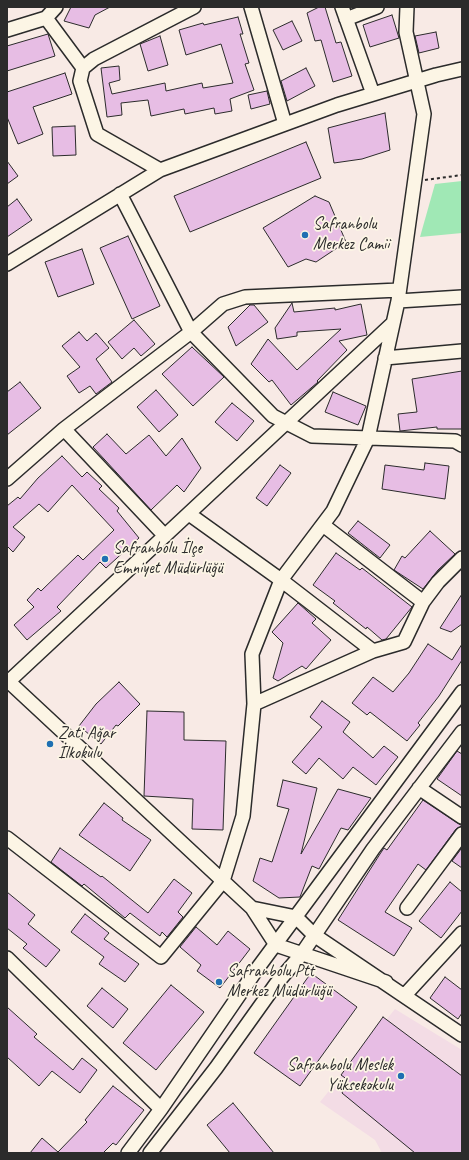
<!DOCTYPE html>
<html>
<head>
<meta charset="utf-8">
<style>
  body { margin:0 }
  #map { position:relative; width:469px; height:1160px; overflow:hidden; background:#f8eae5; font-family:Caveat,sans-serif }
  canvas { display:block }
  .frame { position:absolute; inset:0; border:8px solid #2b2b2b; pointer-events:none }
</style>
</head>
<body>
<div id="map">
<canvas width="469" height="1160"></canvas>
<div class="frame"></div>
</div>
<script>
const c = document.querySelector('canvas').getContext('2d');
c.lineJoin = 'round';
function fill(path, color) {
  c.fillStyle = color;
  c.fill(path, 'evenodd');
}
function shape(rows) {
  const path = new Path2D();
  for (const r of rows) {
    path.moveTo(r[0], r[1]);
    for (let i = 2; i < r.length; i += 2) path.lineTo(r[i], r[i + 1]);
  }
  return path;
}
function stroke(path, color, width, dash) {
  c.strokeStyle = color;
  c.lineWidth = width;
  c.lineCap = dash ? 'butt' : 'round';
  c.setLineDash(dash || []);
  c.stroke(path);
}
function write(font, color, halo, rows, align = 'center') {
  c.font = font + ' Caveat,sans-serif';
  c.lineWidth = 3.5;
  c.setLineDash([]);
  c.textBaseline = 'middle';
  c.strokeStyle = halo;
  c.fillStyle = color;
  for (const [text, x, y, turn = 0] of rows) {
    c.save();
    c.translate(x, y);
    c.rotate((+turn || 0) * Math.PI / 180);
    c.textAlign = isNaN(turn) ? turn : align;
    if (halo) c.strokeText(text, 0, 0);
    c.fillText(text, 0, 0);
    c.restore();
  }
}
fill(shape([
  [395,1009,462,1050,462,1153,382,1153,375,1140,320,1102]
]), '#f3dce5');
fill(shape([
  [462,181,462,233,420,237,435,184]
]), '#a0e8b5');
const building = shape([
  [71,7,110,7,95,15,89,28,64,21,71,7],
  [319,7,325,7,336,43,341,42,352,76,333,82,321,40,315,41,307,13,319,7],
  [392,15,399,38,370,47,363,25,392,15],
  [238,17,243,34,240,34,249,63,245,64,254,90,230,99,232,111,215,114,214,108,185,114,184,109,151,116,148,100,121,103,122,115,107,117,101,68,119,66,120,80,109,83,112,94,165,83,166,91,202,83,203,88,233,83,221,44,186,55,179,30,203,23,204,25,238,17],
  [292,21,302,41,283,50,273,30,292,21],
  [436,32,439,48,419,53,415,36,436,32],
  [48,34,55,56,7,71,7,46,48,34],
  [160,36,168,65,148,71,140,44,160,36],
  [306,68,315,86,287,101,281,81,306,68],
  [65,73,72,94,33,107,43,134,18,144,7,117,7,92,65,73],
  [267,91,270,104,251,109,248,95,267,91],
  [385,113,390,150,362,159,334,163,328,128,385,113],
  [75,126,76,155,53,156,52,127,75,126],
  [306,142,321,178,190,232,174,196,306,142],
  [7,161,18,176,7,184,7,161],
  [315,196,329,202,346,242,316,262,306,259,288,267,263,228,315,196],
  [17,199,32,220,7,237,7,207,17,199],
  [128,236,160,306,132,319,100,248,128,236],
  [82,249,94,284,58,297,45,262,82,249],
  [292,303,294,312,335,308,335,310,361,304,367,335,339,341,347,350,317,381,318,382,291,405,272,380,269,382,251,364,268,339,297,370,341,329,297,332,297,336,277,339,275,328,292,303],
  [250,305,254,305,268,322,236,346,228,327,250,305],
  [134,320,155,344,141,356,134,348,122,359,108,342,134,320],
  [79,332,87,341,96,333,109,348,96,359,112,382,96,394,90,386,79,393,67,376,80,367,62,346,79,332],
  [192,347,224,377,193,406,162,374,192,347],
  [462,371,462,429,437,429,437,427,400,431,398,414,417,412,412,379,462,371],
  [20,382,41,408,7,435,7,392,20,382],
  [156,390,178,415,159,432,137,407,156,390],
  [333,392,366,406,358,425,325,412,333,392],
  [232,403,254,421,237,441,215,422,232,403],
  [107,434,126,454,149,435,166,456,182,438,201,468,184,492,177,485,151,510,93,447,107,434],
  [62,456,82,477,87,472,102,486,99,489,119,508,117,511,139,538,106,568,100,562,57,607,61,611,27,640,14,625,34,607,27,600,38,588,41,591,78,555,83,560,114,530,72,485,48,512,39,504,13,527,25,537,13,552,7,546,7,506,18,497,20,499,38,478,62,456],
  [425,463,449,466,445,499,382,489,385,465,424,470,425,463],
  [280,465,291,473,267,506,256,498,280,465],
  [358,521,390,545,380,558,348,533,358,521],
  [430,531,455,554,438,570,423,589,394,570,402,556,405,558,430,531],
  [336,553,360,570,362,568,412,607,386,639,382,640,367,627,366,629,333,603,335,601,313,585,336,553],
  [462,594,462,624,451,632,440,628,462,594],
  [298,603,316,619,312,623,331,640,306,669,302,666,278,681,273,678,283,643,272,632,298,603],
  [428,644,452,660,462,644,462,660,439,696,418,723,420,725,407,741,370,712,367,715,352,703,373,677,393,692,409,673,428,644],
  [119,682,140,704,118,726,116,725,101,744,79,726,96,704,119,682],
  [322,701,350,722,343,732,373,758,384,746,398,757,376,785,353,767,343,779,319,758,306,774,292,762,322,727,310,717,322,701],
  [147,711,184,712,184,740,226,741,223,830,192,829,193,799,144,796,147,711],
  [457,751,462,754,462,796,437,779,457,751],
  [283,780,317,788,301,854,338,789,371,798,348,830,341,828,319,869,312,866,300,897,279,898,253,881,260,858,272,862,289,809,277,806,283,780],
  [423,800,462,826,456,829,426,870,418,864,385,912,412,928,394,956,338,920,380,854,384,848,387,850,423,800],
  [104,803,123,818,122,820,151,840,130,871,79,835,104,803],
  [60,848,101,877,102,876,148,913,174,879,192,893,178,912,183,917,167,937,162,932,160,936,130,913,125,918,84,884,82,886,51,862,60,848],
  [461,849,462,850,462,868,452,861,461,849],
  [450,882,462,892,462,911,441,938,419,921,450,882],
  [7,892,35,915,28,924,60,950,46,967,23,948,27,944,7,928,7,892],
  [85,914,109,933,104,939,139,964,125,982,99,964,104,957,71,932,85,914],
  [196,927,217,945,228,931,250,949,220,988,197,971,201,965,180,947,196,927],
  [311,973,357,1007,300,1086,254,1053,311,973],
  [445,977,462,990,462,1013,458,1019,430,998,445,977],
  [171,985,204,1012,156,1070,123,1043,171,985],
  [102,988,128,1009,113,1028,87,1006,102,988],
  [7,1007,37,1034,34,1037,73,1070,82,1058,97,1070,80,1093,52,1071,39,1086,7,1057,7,1007],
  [383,1017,462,1076,462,1153,415,1153,342,1093,348,1080,341,1075,383,1017],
  [113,1086,144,1110,116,1145,113,1143,103,1153,30,1153,42,1138,58,1152,87,1122,85,1120,113,1086],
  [233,1103,274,1153,230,1153,207,1125,233,1103]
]);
fill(building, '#e7bde4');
stroke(building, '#2b2b2b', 1);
const minor = shape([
  [251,7,285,124],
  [342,7,373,94],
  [46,18,83,68],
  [346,19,377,7],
  [7,30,46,18,56,7],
  [160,170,97,134,80,81,83,68,94,59,194,7],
  [120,194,191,332,273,416,312,436,455,441,462,445],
  [7,264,160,170,337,105,436,75,462,69],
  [398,301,462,297],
  [385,358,462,351],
  [64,429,165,536],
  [7,479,64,429,191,332,223,304,245,297,399,290],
  [189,514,281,580,373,651],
  [323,525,423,602],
  [7,680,252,908,276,945,386,982],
  [7,683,393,323],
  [254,704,373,651,404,642,423,602,438,582,462,558],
  [419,788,462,817],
  [7,838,161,957,223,881,243,816,254,704,252,654,281,580,333,511,368,438,398,301,424,114,406,32,407,7],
  [252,908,296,917,314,935,462,1035],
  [407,908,462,834],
  [7,958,161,1109],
  [405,995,462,933],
  [128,1153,161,1109,257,969,462,692],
  [150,1153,216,1068,276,984,301,955,373,849,462,732]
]);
stroke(minor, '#2b2b2b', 16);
stroke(shape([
  [425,180,462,175]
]), '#2b2b2b', 2, [3, 3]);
stroke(minor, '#fcf5e5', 13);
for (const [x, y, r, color] of [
  [305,235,4,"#1f6fb2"],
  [105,559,4,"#1f6fb2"],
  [50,744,4,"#1f6fb2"],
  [219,982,4,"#1f6fb2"],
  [401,1076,4,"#1f6fb2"]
]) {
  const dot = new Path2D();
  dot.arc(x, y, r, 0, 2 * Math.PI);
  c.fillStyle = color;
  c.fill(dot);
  stroke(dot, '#fcf5e5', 1.5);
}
write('17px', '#2b2b2b', '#fcf5e5', [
  ["Safranbolu",313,225],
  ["Merkez Camii",313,245],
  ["Safranbolu İlçe",113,549],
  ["Emniyet Müdürlüğü",113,569],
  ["Zati Ağar",58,734],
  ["İlkokulu",58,754],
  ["Safranbolu Ptt",227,972],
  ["Merkez Müdürlüğü",227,992],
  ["Safranbolu Meslek",393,1066,"right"],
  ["Yüksekokulu",393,1086,"right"]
], 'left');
</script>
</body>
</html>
